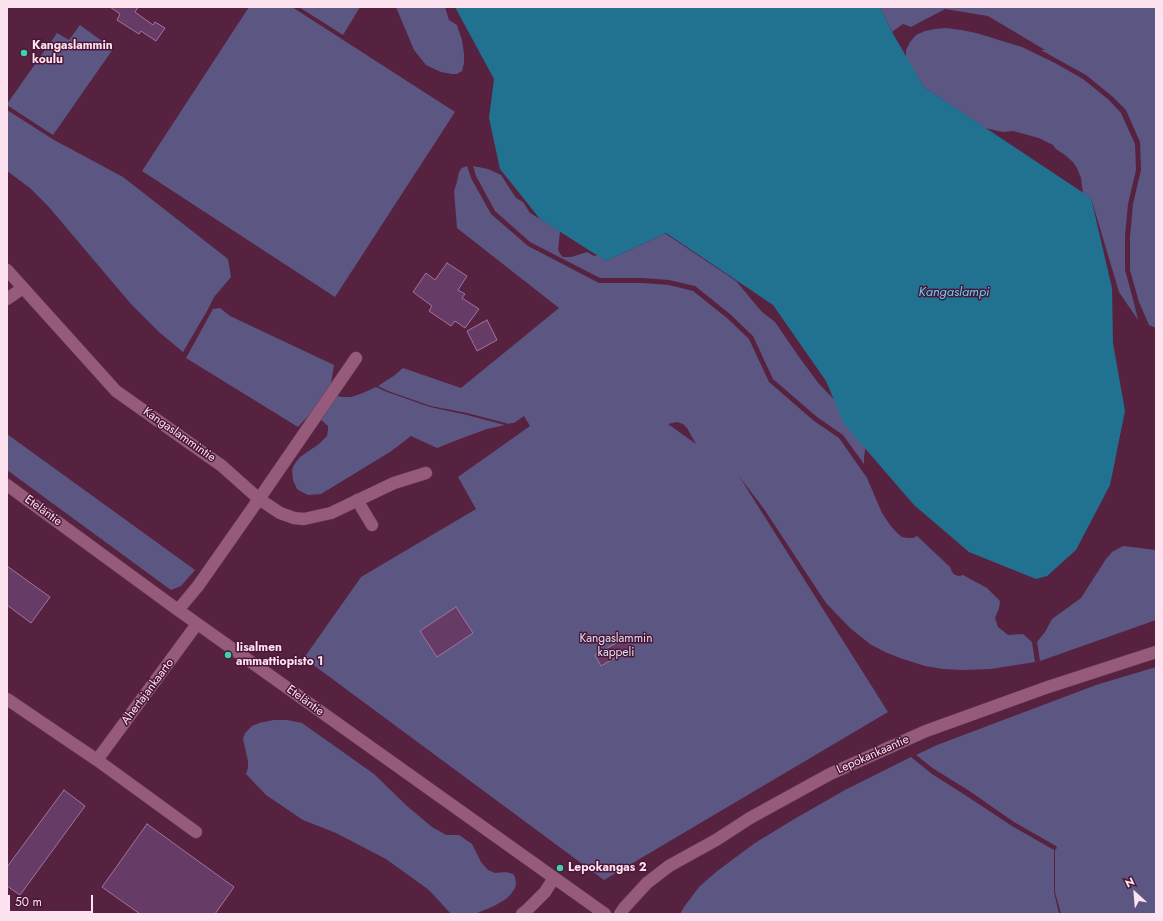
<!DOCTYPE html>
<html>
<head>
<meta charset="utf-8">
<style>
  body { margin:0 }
  #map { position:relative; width:1163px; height:921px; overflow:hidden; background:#572240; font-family:Jost,sans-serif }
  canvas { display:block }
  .frame { position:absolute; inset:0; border:8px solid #fde2ef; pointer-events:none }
  .north { position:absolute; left:1115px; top:873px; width:40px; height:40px; -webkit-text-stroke:3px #4b1736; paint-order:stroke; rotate:334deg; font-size:11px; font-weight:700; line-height:16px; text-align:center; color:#fde2ef }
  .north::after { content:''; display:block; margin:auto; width:14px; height:18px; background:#fde2ef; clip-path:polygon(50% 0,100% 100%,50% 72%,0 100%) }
  .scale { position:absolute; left:8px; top:895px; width:85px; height:18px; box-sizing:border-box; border:2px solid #fde2ef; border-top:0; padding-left:5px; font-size:12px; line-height:14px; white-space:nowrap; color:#fde2ef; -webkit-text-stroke:3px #4b1736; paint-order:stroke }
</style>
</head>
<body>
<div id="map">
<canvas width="1163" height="921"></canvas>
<div class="frame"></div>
<div class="north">N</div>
<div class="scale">50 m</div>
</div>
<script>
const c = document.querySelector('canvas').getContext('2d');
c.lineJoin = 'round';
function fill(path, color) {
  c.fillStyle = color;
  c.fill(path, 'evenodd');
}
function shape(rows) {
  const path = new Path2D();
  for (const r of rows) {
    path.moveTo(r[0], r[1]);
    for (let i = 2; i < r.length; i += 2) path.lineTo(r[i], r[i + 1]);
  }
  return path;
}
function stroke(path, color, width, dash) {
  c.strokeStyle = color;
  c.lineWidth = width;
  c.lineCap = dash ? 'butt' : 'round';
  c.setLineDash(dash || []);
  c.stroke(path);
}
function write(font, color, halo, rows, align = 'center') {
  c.font = font + ' Jost,sans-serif';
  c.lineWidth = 3;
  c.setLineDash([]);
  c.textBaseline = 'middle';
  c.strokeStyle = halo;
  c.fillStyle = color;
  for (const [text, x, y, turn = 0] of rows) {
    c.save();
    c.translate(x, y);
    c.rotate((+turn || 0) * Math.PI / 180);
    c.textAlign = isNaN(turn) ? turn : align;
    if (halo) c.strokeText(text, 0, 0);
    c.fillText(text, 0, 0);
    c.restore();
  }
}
fill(shape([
  [249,7,292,7,455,112,335,297,142,171],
  [299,7,360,7,343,35],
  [396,7,445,7,449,20,457,25,462,40,464,54,464,63,462,71,457,74,452,74,441,72,426,65,414,50],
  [880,7,1156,7,1156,328,1149,325,1139,302,1130,270,1130,237,1133,204,1141,170,1140,142,1126,110,1113,97,1086,75,1041,50,1045,50,988,16,945,9,911,27,903,24,892,32],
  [80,25,113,49,53,135,7,105,7,104,57,33,69,40],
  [946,28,961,30,976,33,1022,47,1055,63,1083,79,1109,100,1121,113,1135,144,1136,170,1128,204,1125,236,1125,270,1134,303,1138,320,1119,292,1091,198,1083,193,1081,178,1077,168,1073,162,1065,155,1056,149,1053,145,1039,138,1013,131,1003,132,985,128,924,87,906,58,906,50,910,42,916,35,925,31,935,29],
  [7,110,54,140,123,177,228,259,231,277,214,297,207,311,183,352,159,332,131,304,48,206,30,188,7,171],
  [467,166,471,178,491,214,528,246,599,283,643,283,669,285,693,291,727,318,749,339,769,382,814,421,839,438,867,478,882,513,890,525,897,533,902,537,908,538,913,538,917,536,950,567,952,572,955,575,959,576,963,575,987,588,1000,601,999,608,995,618,998,627,1008,635,1023,634,1032,642,1035,662,991,669,962,670,943,669,925,666,900,658,885,652,870,644,850,628,826,603,764,509,739,476,888,712,604,880,304,658,361,577,476,509,458,477,530,426,524,416,514,423,511,423,509,424,467,413,431,406,388,391,378,386,395,375,403,368,461,388,559,308,457,228,454,191,457,182,459,172,462,168],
  [677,422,683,424,687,428,696,444,668,424],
  [473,166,488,169,501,175,516,198,523,202,530,213,560,231,558,250,560,254,563,257,571,257,587,252,594,256,598,255,606,261,664,234,666,234,736,281,762,312,775,322,799,357,819,384,865,431,865,451,864,456,864,464,843,435,817,417,773,379,753,336,730,314,695,286,669,280,643,278,600,278,567,261,530,242,495,211,476,176],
  [220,308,230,316,334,365,331,383,311,413,298,427,186,358,213,309],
  [376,387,387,392,430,407,467,415,505,425,487,429,465,437,437,448,411,436,390,452,321,494,308,495,300,491,297,489,293,480,292,470,294,465,300,457,319,444,327,436,328,430,328,426,319,418,335,395,341,397,351,397,363,393],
  [7,434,195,570,181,586,171,590,7,470],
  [1123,546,1156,550,1156,620,1040,661,1037,642,1045,632,1052,619,1081,598,1106,559,1112,552],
  [1156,667,1156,914,1061,914,1055,892,1055,850,1057,848,1056,846,1014,822,968,790,934,769,916,755,937,745,1096,685],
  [274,720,287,720,302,723,374,774,407,806,432,827,446,835,459,835,472,844,481,862,488,870,495,873,506,872,513,874,515,877,516,883,515,888,511,894,506,899,494,906,475,914,451,914,429,890,386,859,336,833,303,820,266,795,246,774,248,768,248,761,243,739,245,733,252,726,259,723],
  [911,757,932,774,965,795,1012,826,1054,850,1054,892,1059,914,680,914,684,907,699,887,716,872,755,843,796,818,845,790]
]), '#5b5782');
fill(shape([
  [455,7,880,7,892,32,924,87,1091,198,1112,288,1113,343,1125,411,1110,485,1076,550,1047,576,1036,579,969,552,914,505,844,424,826,381,773,305,666,233,606,261,540,219,500,169,489,118,494,79]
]), '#217290');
const building = shape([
  [110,7,138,7,135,12,153,25,155,22,165,28,156,41,141,31,139,34,117,20,120,14,110,7],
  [447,263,467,276,458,290,465,294,462,298,479,309,465,328,455,321,451,326,429,311,432,306,413,292,426,273,435,280,447,263],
  [487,320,497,340,477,351,467,331,487,320],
  [7,566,50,597,31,623,7,605,7,566],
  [456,607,473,633,437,657,420,631,456,607],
  [625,638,631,648,601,666,595,655,625,638],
  [64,790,85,806,20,895,7,886,7,867,64,790],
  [147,824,234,887,215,914,140,914,102,887,147,824]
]);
fill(building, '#663b65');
stroke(building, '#a273a1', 1);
const minor = shape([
  [7,270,116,391,222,466,259,499,198,586,178,610],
  [7,299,23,288],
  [356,358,259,499,280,513,294,518,304,519,331,513,394,483,426,473],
  [7,485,178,610,605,914],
  [357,500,372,525],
  [7,699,97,760,196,832],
  [97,760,197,624],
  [522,914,528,909,545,892,554,878],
  [620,914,624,908,647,883,669,866,716,840,750,818,830,774,926,731,1048,687,1156,652]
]);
stroke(minor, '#6d405b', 13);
stroke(minor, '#965b7a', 12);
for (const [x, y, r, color] of [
  [24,53,4,"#3ad4a5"],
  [228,655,4,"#3ad4a5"],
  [560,868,4,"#3ad4a5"]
]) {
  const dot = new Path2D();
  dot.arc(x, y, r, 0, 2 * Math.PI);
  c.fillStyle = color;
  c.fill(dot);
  stroke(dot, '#4b1736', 1.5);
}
write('bold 12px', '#fde2ef', '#4b1736', [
  ["Kangaslammin",32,46],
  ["koulu",32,60],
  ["Iisalmen",236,648],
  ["ammattiopisto 1",236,662],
  ["Lepokangas 2",568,868]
], 'left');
write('12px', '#fde2ef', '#4b1736', [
  ["Kangaslammintie",179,435,35],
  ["Eteläntie",43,511,36],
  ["Ahertajankaarto",148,692,-53],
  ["Eteläntie",305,701,36],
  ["Lepokankaantie",873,755,-24]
]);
write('12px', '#e0dff1', '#4b1736', [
  ["Kangaslammin",616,639],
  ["kappeli",616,653]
]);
write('italic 13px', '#62d1fe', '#4b1736', [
  ["Kangaslampi",954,293]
]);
</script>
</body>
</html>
